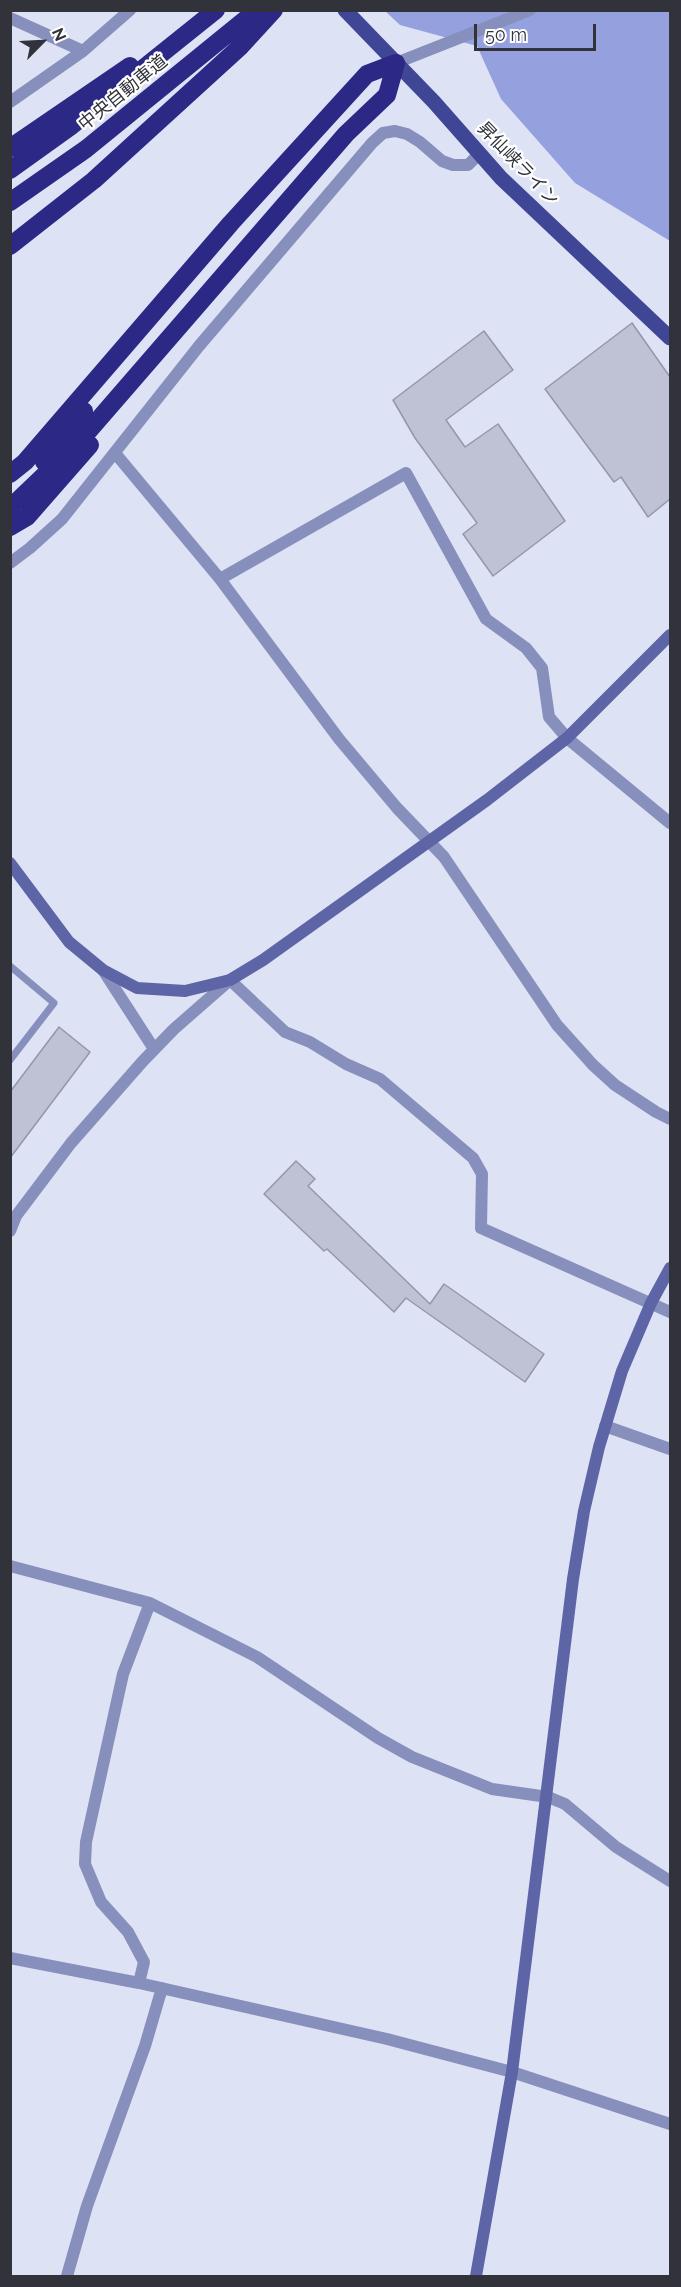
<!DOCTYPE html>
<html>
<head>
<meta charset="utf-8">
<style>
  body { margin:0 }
  #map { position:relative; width:681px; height:2287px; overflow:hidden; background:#dee2f5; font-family:Raleway,sans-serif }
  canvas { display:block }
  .frame { position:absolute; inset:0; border:12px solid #32333a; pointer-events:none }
  .north { position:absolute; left:12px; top:12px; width:60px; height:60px; -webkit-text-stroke:4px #fff; paint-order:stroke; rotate:66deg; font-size:16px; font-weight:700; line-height:24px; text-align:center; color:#32333a }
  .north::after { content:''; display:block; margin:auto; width:21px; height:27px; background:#32333a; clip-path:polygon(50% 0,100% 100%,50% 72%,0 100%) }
  .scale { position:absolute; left:474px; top:24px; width:122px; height:27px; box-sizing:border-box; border:3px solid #32333a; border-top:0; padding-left:8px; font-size:18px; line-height:21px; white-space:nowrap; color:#32333a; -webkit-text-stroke:4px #fff; paint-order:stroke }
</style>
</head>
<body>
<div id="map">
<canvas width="681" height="2287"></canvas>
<div class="frame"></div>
<div class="north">N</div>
<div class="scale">50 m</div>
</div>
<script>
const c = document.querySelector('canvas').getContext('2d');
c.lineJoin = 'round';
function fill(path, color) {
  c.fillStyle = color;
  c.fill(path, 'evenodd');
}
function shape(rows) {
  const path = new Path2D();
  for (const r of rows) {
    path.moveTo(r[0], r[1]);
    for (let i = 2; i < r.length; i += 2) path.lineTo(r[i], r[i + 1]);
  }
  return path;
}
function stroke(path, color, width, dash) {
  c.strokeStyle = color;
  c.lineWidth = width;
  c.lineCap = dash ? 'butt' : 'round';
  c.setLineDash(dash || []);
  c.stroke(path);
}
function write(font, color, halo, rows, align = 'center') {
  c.font = font + ' Raleway,"Noto Sans JP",sans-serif';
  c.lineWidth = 4.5;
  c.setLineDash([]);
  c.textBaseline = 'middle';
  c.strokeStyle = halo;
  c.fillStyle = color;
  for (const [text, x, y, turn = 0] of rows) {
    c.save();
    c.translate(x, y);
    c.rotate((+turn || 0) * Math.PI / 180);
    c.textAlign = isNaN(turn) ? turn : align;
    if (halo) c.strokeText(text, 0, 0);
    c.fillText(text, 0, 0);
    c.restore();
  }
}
fill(shape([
  [385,11,670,11,670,241,575,183,501,99,477,46,400,25]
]), '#95a0de');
const building = shape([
  [632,323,670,377,670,499,648,517,621,477,614,482,545,389,632,323],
  [484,331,513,370,446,420,465,447,498,424,565,521,493,576,463,534,477,523,415,438,393,400,484,331],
  [59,1027,90,1052,10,1158,10,1092,59,1027],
  [296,1161,315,1179,308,1186,430,1304,444,1284,544,1354,525,1382,406,1298,394,1312,327,1249,324,1251,264,1194,296,1161]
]);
fill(building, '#bec2d4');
stroke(building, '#9497a8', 1.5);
stroke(shape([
  [10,966,54,1003,10,1060]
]), '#878fbd', 7);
stroke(shape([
  [10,18,83,51],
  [396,63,530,10],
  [10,102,83,51,130,10],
  [115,453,220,579,339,739,397,808,444,857,557,1025,593,1065,615,1085,656,1112,670,1119],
  [10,563,30,548,62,519,199,346,372,143,383,133,395,131,407,134,420,142,442,161,453,165,468,165,479,154],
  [220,579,406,473,486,619,526,648,542,668,549,717,567,738,670,823],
  [103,970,154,1049],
  [10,1231,16,1216,71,1143,143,1061,174,1029,230,980,285,1032,310,1042,346,1064,380,1079,473,1158,482,1174,481,1228,670,1312],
  [605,1426,670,1449],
  [10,1566,150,1603,257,1657,378,1738,412,1757,492,1789,548,1797,565,1804,616,1847,670,1881],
  [10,1958,139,1983,387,2039,512,2072,670,2124],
  [139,1983,144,1962,128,1932,101,1902,85,1864,86,1842,123,1674,150,1603],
  [67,2276,87,2206,145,2046,162,1988]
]), '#878fbd', 12);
stroke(shape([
  [10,863,69,942,103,970,137,988,185,991,230,980,263,960,487,800,567,738,670,635],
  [476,2276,512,2072,573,1579,584,1511,599,1447,622,1371,651,1303,670,1268]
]), '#5d65a7', 12);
stroke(shape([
  [345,10,434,102,501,178,670,338]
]), '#404696', 15);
stroke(shape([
  [10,148,130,66],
  [10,170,70,127,216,10],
  [10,202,86,149,257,10],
  [10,246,94,180,241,46,274,10],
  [44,462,84,411],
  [10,474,25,462,231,223,367,74,396,63],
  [10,508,79,442,346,134,387,95,396,63],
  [10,527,27,517,90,445]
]), '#2b2886', 18);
write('18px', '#32333a', '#fff', [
  ["中央自動車道",123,93,-39],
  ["昇仙峡ライン",518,164,46]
]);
</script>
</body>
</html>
